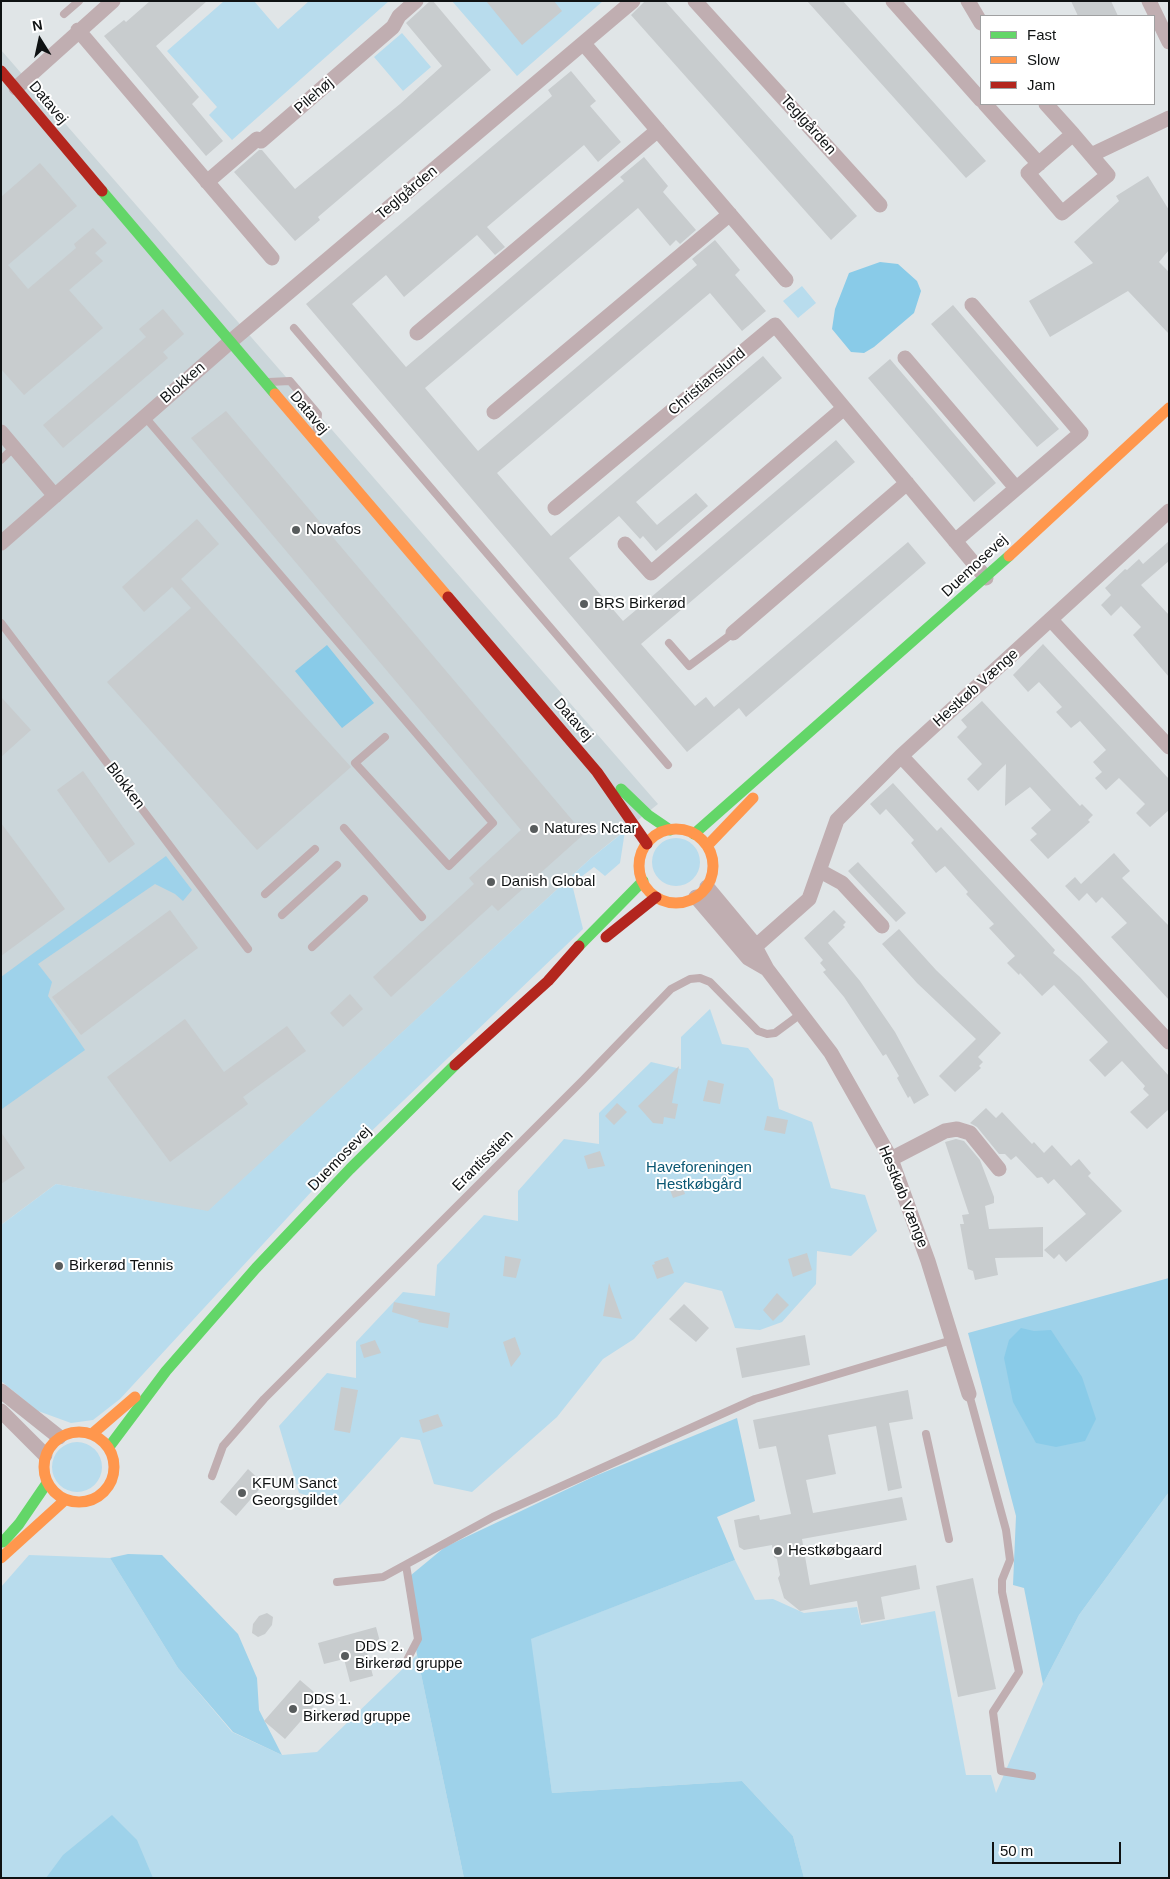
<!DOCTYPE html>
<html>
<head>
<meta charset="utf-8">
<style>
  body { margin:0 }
  #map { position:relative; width:1170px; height:1879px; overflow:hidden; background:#e0e5e7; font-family:Helvetica,sans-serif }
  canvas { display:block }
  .frame { position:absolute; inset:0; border:2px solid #0f1213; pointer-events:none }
  .legend { position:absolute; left:980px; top:15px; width:175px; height:90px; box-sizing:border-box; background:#fff; border:1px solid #9fa0a1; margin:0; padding:6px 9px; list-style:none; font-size:15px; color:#0f1213 }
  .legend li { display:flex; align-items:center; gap:10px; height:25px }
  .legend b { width:25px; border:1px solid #9fa0a1 }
  .north { position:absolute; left:15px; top:15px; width:50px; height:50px; -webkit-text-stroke:4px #fff; paint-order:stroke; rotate:350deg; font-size:14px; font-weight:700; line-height:20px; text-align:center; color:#0f1213 }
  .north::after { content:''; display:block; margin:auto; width:18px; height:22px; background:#0f1213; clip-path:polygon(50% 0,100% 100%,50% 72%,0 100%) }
  .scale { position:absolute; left:992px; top:1842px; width:129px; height:22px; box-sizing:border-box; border:2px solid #0f1213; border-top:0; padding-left:6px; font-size:15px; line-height:18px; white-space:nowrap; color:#0f1213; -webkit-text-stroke:4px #fff; paint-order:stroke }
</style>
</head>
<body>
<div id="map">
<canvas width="1170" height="1879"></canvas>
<div class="frame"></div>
<ul class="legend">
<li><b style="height:6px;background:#63d668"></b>Fast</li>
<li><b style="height:6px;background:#ff974d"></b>Slow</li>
<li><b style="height:6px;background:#b3261e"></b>Jam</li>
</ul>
<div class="north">N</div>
<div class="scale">50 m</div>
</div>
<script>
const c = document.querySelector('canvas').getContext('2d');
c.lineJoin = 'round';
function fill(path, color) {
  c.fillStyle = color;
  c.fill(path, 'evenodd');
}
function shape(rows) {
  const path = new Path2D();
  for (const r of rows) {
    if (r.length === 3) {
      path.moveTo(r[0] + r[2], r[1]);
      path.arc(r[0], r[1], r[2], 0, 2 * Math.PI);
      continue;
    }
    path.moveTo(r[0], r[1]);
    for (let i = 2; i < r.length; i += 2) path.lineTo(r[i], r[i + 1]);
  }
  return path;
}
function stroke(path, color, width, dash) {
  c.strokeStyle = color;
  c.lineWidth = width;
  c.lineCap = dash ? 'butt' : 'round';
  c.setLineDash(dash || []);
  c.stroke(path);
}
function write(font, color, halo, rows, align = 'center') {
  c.font = font + ' Helvetica,sans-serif';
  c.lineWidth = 4;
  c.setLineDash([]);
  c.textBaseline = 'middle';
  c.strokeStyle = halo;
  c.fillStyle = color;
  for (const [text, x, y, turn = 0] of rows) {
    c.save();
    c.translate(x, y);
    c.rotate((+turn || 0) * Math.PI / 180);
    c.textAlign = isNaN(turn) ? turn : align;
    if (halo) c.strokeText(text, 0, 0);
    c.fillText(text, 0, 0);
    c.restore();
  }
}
fill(shape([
  [1,50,658,804,591,858,208,1212,56,1184,1,1225]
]), '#cbd6da');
fill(shape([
  [224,1,254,1,278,29,309,1,389,1,232,140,209,115,217,107,167,51],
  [452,1,603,1,517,76],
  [402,33,431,67,403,91,374,57],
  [802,286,816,303,798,318,783,301],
  [625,831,620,863,605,876,594,867,572,884,583,929,336,1165,120,1399,93,1420,71,1423,38,1411,1,1381,1,1225,56,1184,208,1211,591,858],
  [676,862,24],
  [710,1009,722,1044,748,1048,773,1079,779,1109,812,1122,831,1188,865,1195,877,1231,851,1256,817,1251,816,1284,782,1322,760,1330,735,1328,722,1291,685,1282,634,1339,603,1359,557,1417,472,1492,434,1484,420,1440,401,1437,340,1505,299,1493,279,1426,327,1373,356,1378,356,1342,403,1292,435,1296,437,1265,484,1215,518,1221,518,1191,564,1139,599,1144,599,1113,651,1062,681,1069,681,1037],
  [77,1467,25],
  [1169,1492,1169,1878,804,1878,793,1836,742,1781,552,1793,530,1639,735,1560,755,1600,773,1599,804,1613,857,1607,861,1625,935,1611,966,1775,991,1775,996,1793,1043,1684,1079,1615],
  [29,1555,110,1558,178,1668,232,1732,282,1755,317,1752,417,1655,464,1878,1,1878,1,1587]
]), '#b8dced');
fill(shape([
  [166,856,192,890,183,901,175,894,155,884,38,964,52,982,48,996,85,1050,2,1109,1,977],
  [1169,1278,1169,1492,1079,1615,1043,1684,1024,1588,1013,1585,1016,1516,968,1333],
  [737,1418,755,1501,717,1517,735,1560,531,1639,552,1793,742,1781,793,1836,804,1878,464,1878,417,1655,405,1580,445,1547,595,1476],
  [128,1554,162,1555,238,1634,257,1678,259,1710,282,1755,233,1732,178,1668,110,1558],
  [112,1815,137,1840,153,1878,46,1878,63,1855]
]), '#9ed2ea');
fill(shape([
  [880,262,898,264,917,281,921,291,914,313,874,347,864,353,851,352,832,329,835,309,849,273],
  [327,645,374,703,342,728,295,671],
  [1021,1328,1034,1331,1051,1330,1082,1377,1096,1419,1085,1441,1056,1447,1036,1443,1013,1402,1004,1358,1009,1340]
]), '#89cbe8');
fill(shape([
  [150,1,207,1,156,46,199,97,192,104,223,141,206,156,104,36,124,20,126,22],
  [430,1,433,1,491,70,318,217,320,220,295,241,234,172,259,150,262,150,295,189,400,104,442,66,406,23],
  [486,1,554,1,562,11,522,45],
  [645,1,665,1,857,216,831,240,631,15],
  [807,1,843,1,986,161,966,178],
  [1071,1,1111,1,1118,16,1078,16],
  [571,71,596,101,590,106,621,142,598,162,584,145,487,227,505,247,495,255,477,235,404,297,386,275,352,304,406,367,624,181,620,177,644,157,668,186,663,192,696,230,680,244,676,240,670,246,638,208,425,388,478,451,697,265,692,259,715,240,740,270,735,275,766,311,742,331,710,293,497,473,551,536,763,356,782,378,636,502,657,525,696,493,708,506,656,551,643,536,640,539,619,516,569,558,623,621,836,440,855,462,641,644,695,706,706,697,714,707,908,542,926,563,746,717,739,708,687,752,306,304,552,96,548,90],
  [40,163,77,206,8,265,28,289,76,248,74,244,93,228,107,243,95,253,103,261,69,290,103,328,24,395,1,369,1,197],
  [1148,176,1169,210,1169,250,1159,262,1169,272,1169,334,1128,291,1050,337,1029,301,1093,263,1074,242,1119,201,1116,196],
  [953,305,1059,429,1037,447,931,324],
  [163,309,184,334,163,352,168,358,63,448,43,425,146,337,139,329],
  [890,359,996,483,974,502,868,378],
  [226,411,584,834,498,911,492,905,391,997,373,977,474,884,469,878,521,830,191,438],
  [197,519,219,544,181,579,351,767,257,850,107,682,191,608,172,587,144,612,122,587],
  [1169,541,1169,561,1141,585,1169,615,1169,677,1133,635,1141,627,1121,606,1111,616,1101,605,1111,595,1105,588,1125,569,1127,570,1139,559,1143,564],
  [1043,644,1169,779,1169,810,1150,827,1136,813,1145,804,1119,778,1106,790,1095,778,1102,772,1093,762,1106,750,1080,721,1071,728,1056,712,1062,707,1039,682,1028,692,1013,675],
  [1,697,31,730,1,757],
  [982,701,1080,806,1082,804,1093,815,1088,820,1090,822,1048,859,1030,840,1037,834,1031,828,1051,810,1030,787,1005,806,1006,764,978,791,967,779,982,764,957,737,967,727,961,720],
  [83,771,135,844,109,863,57,790],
  [893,783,937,831,941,827,1055,950,1053,953,1080,977,1169,1076,1169,1109,1147,1129,1130,1112,1149,1095,1143,1089,1145,1086,1122,1061,1105,1077,1089,1060,1108,1042,1054,985,1042,996,1020,973,1019,975,1007,963,1015,956,989,928,994,924,966,894,968,892,945,866,936,873,911,843,914,840,886,809,880,815,870,804],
  [1,823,65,909,1,956],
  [1114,853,1130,871,1122,878,1169,926,1169,1000,1111,937,1127,923,1102,897,1096,903,1087,893,1079,901,1065,886,1075,877,1081,884],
  [858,862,906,913,896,922,848,871],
  [170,910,198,948,81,1035,52,997],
  [834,910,846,922,843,925,845,927,828,943,860,981,895,1032,929,1095,914,1104,910,1096,908,1098,897,1078,899,1076,886,1054,883,1056,844,997,823,972,826,970,820,963,823,960,804,938],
  [899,929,936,970,1001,1033,978,1057,983,1062,979,1066,981,1068,955,1092,939,1076,976,1039,917,983,882,944],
  [350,994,363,1009,343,1027,330,1013],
  [185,1019,224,1072,287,1026,306,1051,243,1097,248,1104,170,1162,107,1077],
  [679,1066,672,1103,678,1104,675,1119,664,1117,663,1124,653,1123,638,1106],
  [708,1080,724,1084,720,1104,703,1101],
  [617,1103,627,1112,614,1125,605,1116],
  [986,1108,996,1118,1002,1112,1032,1144,1034,1142,1044,1153,1052,1145,1071,1166,1079,1159,1091,1173,1088,1176,1122,1211,1066,1262,1059,1254,1054,1259,1044,1250,1086,1214,1054,1179,1048,1184,1042,1177,1037,1178,1016,1156,1011,1160,1005,1154,999,1154,977,1127,970,1123],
  [767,1116,788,1120,785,1134,764,1130],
  [1,1132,25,1168,1,1184],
  [956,1139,964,1141,980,1160,994,1197,994,1203,985,1206,989,1229,1043,1227,1043,1257,995,1258,998,1275,975,1280,973,1271,968,1269,960,1224,964,1224,962,1215,969,1214,945,1142],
  [600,1151,605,1166,588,1169,584,1156],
  [680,1179,685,1194,673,1198,668,1184],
  [807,1253,812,1270,793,1277,788,1259],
  [505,1256,521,1259,516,1278,503,1276],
  [668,1257,674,1273,657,1279,652,1265,655,1264,654,1262],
  [609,1283,622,1319,603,1316],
  [777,1293,789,1305,773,1321,763,1310],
  [394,1302,450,1313,448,1328,418,1322,419,1320,392,1312],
  [684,1304,709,1328,696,1342,669,1319],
  [805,1335,810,1365,742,1378,736,1348],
  [515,1337,521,1354,511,1367,503,1342],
  [375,1340,381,1353,364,1358,360,1345],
  [341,1387,358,1390,350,1433,334,1430],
  [908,1390,913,1419,889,1423,902,1488,888,1491,876,1426,828,1435,836,1474,806,1480,813,1513,902,1497,907,1520,802,1539,810,1585,916,1565,920,1589,881,1597,885,1619,861,1623,857,1601,800,1611,784,1598,778,1578,780,1575,777,1559,774,1557,772,1545,744,1550,739,1547,734,1520,759,1515,760,1520,791,1514,776,1446,759,1449,753,1420],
  [438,1414,443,1426,423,1433,419,1420],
  [248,1469,264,1484,236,1516,220,1502],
  [973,1578,996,1689,958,1697,936,1586],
  [267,1613,273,1617,272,1625,265,1634,258,1637,252,1633,253,1624,259,1616],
  [376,1627,382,1649,367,1653,373,1676,350,1682,344,1659,324,1664,318,1643],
  [300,1680,321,1698,285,1739,264,1721]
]), '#c8ccce');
stroke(shape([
  [64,14,79,1],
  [294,328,668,765],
  [269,382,290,381,318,414,316,436],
  [145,417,493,823,449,866,355,763,385,737],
  [1,460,14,447],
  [1,623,248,949],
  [669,643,689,666,733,633],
  [344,828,422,917],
  [265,894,315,849],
  [282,915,337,865],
  [312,947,364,899],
  [969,1394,1006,1530,1010,1560,1002,1580,1002,1592,1019,1672,993,1712,1001,1771,1032,1776],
  [926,1434,949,1539],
  [212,1476,223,1446,264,1399,583,1080,671,989,690,979,700,978,710,982,758,1031,767,1034,775,1033,802,1013],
  [406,1565,418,1639,407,1660],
  [337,1582,383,1577,493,1517,755,1399,952,1340]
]), '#c0aeb1', 8);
stroke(shape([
  [695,1,880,205],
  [893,1,981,100],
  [968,1,981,23],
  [1149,1,1169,42],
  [78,30,272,258],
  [584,44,786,280],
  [16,88,113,1],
  [985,104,1039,164],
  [1046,104,1073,134,1108,175,1062,213,1028,173,1073,134],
  [1091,155,1169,118],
  [207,182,257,139,261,141,312,97,393,27,399,16,416,1],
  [417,333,658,130],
  [905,358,1016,488],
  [494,412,730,214],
  [1,432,55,496],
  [555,508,775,325,986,578],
  [955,541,1081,433,972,305],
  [1,543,230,342,633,1],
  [625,544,651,573,844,408],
  [1051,620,1169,747],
  [733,633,907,483],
  [901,756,1169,1042],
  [820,871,842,883,882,926],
  [707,887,752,941,767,969,831,1053,891,1159,928,1261,969,1394],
  [696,897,748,958,767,969],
  [756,946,809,899,837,820,901,756,1169,511],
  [891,1159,945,1131,957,1129,970,1133,999,1169],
  [1,1391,59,1437],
  [1,1411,45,1455]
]), '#c0aeb1', 15);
stroke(shape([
  [102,191,275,394],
  [621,789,648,815,670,830],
  [694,834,1009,556],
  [579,946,643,881],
  [109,1447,166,1371,256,1268,350,1169,455,1065],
  [3,1542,19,1524,47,1483]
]), '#63d668', 11);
stroke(shape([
  [275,394,448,597],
  [1009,556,1169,408],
  [676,866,37],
  [707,846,753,798],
  [79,1467,35],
  [92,1434,135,1397],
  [1,1558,65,1500]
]), '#ff974d', 11);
stroke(shape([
  [1,71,102,191],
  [448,597,597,772,647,844],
  [606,937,656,897],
  [455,1065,548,981,579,946]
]), '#b3261e', 11);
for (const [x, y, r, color] of [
  [296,530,5,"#585c5d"],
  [584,604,5,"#585c5d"],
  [534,829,5,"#585c5d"],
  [491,882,5,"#585c5d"],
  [59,1266,5,"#585c5d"],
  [242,1493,5,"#585c5d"],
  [778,1551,5,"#585c5d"],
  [345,1656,5,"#585c5d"],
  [293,1709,5,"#585c5d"]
]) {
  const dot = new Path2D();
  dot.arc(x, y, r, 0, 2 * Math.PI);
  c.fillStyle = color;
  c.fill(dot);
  stroke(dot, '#fff', 2);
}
write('15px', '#0f1213', '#fff', [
  ["Pilehøj",314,96,-41],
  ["Datavej",48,103,50],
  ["Teglgården",808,125,48],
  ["Teglgården",407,193,-40],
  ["Christianslund",707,382,-40],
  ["Blokken",183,383,-41],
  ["Datavej",309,413,50],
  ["Duemosevej",975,566,-43],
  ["Hestkøb Vænge",976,688,-42],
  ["Datavej",573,720,49],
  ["Blokken",125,786,53],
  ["Duemosevej",340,1159,-46],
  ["Erantisstien",483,1161,-45],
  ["Hestkøb Vænge",903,1197,68]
]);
write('15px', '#0f1213', '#fff', [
  ["Novafos",306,530],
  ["BRS Birkerød",594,604],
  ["Natures Nctar",544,829],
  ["Danish Global",501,882],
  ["Birkerød Tennis",69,1266],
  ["KFUM Sanct",252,1484],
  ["Georgsgildet",252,1501],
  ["Hestkøbgaard",788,1551],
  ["DDS 2.",355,1647],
  ["Birkerød gruppe",355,1664],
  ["DDS 1.",303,1700],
  ["Birkerød gruppe",303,1717]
], 'left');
write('15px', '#095773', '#fff', [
  ["Haveforeningen",699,1168],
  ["Hestkøbgård",699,1185]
]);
</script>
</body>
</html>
